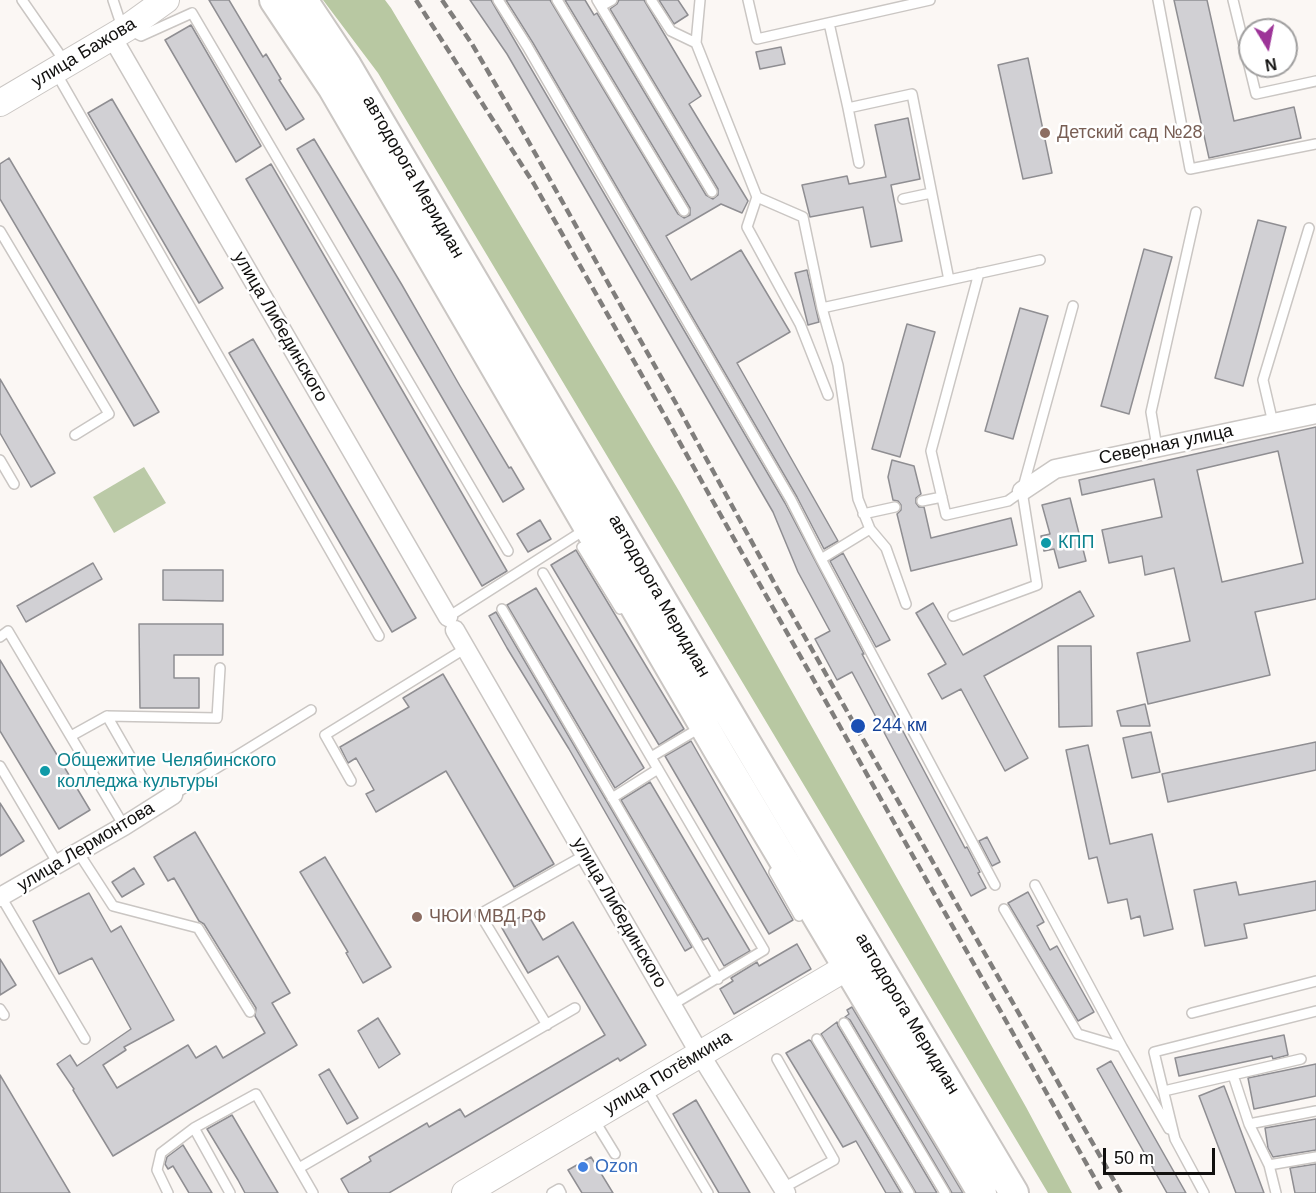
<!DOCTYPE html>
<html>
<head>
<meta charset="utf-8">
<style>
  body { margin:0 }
  #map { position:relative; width:1316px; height:1193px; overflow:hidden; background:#fbf7f4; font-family:Helvetica,sans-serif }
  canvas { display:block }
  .north { position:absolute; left:1238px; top:18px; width:60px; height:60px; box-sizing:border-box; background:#fff; border:2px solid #a09f9f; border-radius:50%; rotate:170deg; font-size:16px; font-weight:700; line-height:24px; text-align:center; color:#11100f }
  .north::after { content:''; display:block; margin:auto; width:21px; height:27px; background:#9d3498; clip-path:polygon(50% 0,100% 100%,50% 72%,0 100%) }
  .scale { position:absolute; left:1103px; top:1148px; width:112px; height:27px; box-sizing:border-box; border:3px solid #11100f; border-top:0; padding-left:8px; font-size:18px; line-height:21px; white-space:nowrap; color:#11100f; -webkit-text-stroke:4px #fff; paint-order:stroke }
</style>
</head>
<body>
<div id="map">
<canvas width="1316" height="1193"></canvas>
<div class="north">N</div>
<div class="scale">50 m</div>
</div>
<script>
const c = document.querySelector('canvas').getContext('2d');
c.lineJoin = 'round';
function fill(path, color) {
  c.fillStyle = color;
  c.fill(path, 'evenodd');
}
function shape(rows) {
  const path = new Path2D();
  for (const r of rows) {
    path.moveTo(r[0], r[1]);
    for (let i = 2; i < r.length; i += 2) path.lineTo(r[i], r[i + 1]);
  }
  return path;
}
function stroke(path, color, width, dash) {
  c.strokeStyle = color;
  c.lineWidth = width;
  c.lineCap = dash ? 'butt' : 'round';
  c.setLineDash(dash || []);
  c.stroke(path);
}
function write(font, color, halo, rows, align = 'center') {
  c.font = font + ' Helvetica,sans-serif';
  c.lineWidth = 5;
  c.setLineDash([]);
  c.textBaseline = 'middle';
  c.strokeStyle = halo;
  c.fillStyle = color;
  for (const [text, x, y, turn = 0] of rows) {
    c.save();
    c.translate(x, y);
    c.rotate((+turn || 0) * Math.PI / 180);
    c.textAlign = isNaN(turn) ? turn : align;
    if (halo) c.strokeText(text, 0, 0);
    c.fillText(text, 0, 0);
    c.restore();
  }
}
fill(shape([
  [144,467,166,503,114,533,93,497]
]), '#bbcaa7');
fill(shape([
  [323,0,385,0,391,8,679,491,1026,1107,1072,1193,1048,1193,378,73]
]), '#b8c8a2');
const building = shape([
  [209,0,229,0,263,57,266,54,281,79,279,80,304,119,286,130,209,0],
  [470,0,491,0,785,503,864,654,862,654,965,848,967,847,980,872,978,873,986,888,971,896,852,672,837,680,815,639,830,631,798,572,773,512,507,54,470,0],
  [506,0,550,0,678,214,684,218,690,215,690,208,565,0,585,0,594,15,597,13,706,195,713,199,718,195,718,189,610,9,617,4,619,0,644,0,701,96,689,104,748,201,742,213,721,204,666,236,691,280,741,250,790,332,737,363,838,541,824,549,797,497,533,43,506,0],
  [659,0,678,0,688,15,674,24,659,0],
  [1174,0,1207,0,1234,121,1294,107,1301,138,1209,158,1174,0],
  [191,25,261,146,236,162,165,40,191,25],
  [781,47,785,64,760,69,756,52,781,47],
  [1028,58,1052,173,1023,179,998,65,1028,58],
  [112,99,223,288,199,303,88,113,112,99],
  [908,118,920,179,891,185,902,241,871,247,863,207,810,217,802,185,847,176,849,184,886,177,875,125,908,118],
  [314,139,402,285,460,386,509,468,511,467,524,489,503,502,297,149,314,139],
  [9,158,159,412,134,426,0,199,0,164,9,158],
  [271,164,507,571,482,586,246,179,271,164],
  [1258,220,1286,227,1243,386,1215,378,1258,220],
  [1144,249,1172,257,1129,414,1101,406,1144,249],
  [807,270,819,322,808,325,795,273,807,270],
  [1020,308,1048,316,1013,439,985,431,1020,308],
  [907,324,935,332,900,457,872,449,907,324],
  [253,339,416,618,392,632,229,353,253,339],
  [0,379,55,473,31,487,0,433,0,379],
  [1316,427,1316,599,1255,612,1270,675,1148,704,1137,653,1190,641,1174,568,1145,575,1142,556,1109,563,1102,530,1162,517,1154,479,1082,495,1079,480,1316,427],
  [1278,451,1303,563,1222,582,1197,470,1278,451],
  [892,460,914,466,921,494,916,498,916,503,919,507,924,507,931,538,1011,518,1017,545,911,571,897,514,901,510,901,505,898,501,893,500,888,477,892,460],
  [1070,498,1086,561,1059,568,1054,549,1044,551,1041,536,1050,534,1042,505,1070,498],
  [540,520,551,539,528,552,517,534,540,520],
  [576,550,684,729,659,745,551,565,576,550],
  [843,553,890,640,876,647,830,561,843,553],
  [93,563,102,579,26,622,17,606,93,563],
  [163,570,223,570,223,601,163,600,163,570],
  [536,588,644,768,615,788,507,605,536,588],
  [1080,591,1094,616,984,676,1028,758,1005,771,961,689,942,699,928,674,946,664,916,613,933,603,963,655,1080,591],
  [496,612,692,947,685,951,569,749,507,648,489,616,496,612],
  [139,624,223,624,223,655,174,655,174,678,199,678,199,708,140,708,139,624],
  [1058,646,1091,646,1092,726,1059,727,1058,646],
  [0,660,90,810,59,829,0,731,0,660],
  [443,674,554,864,514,887,446,771,376,812,366,794,374,790,356,758,348,763,340,747,409,707,403,698,443,674],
  [1145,704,1150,726,1121,726,1117,711,1145,704],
  [1151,732,1160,772,1132,778,1123,738,1151,732],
  [691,741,793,920,769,934,665,756,691,741],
  [1316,742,1316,770,1168,802,1162,774,1316,742],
  [1088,745,1110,844,1152,834,1173,929,1144,936,1140,916,1131,919,1127,899,1108,903,1097,857,1089,859,1066,750,1088,745],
  [650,782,750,951,724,966,708,938,703,940,621,800,650,782],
  [0,803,24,841,0,856,0,803],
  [195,832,290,993,272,1003,297,1045,113,1156,73,1090,74,1089,57,1064,70,1055,77,1066,131,1029,92,958,59,974,33,921,89,893,111,932,121,926,174,1020,124,1047,126,1050,103,1065,117,1088,188,1045,196,1058,216,1046,223,1058,265,1033,255,1016,256,1008,204,924,199,921,174,878,168,881,154,857,195,832],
  [987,837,1000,862,992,866,979,841,987,837],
  [325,857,391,967,363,983,346,953,348,952,300,872,325,857],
  [134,868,144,884,122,897,112,882,134,868],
  [1316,881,1316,910,1244,924,1247,938,1205,946,1194,890,1236,882,1239,895,1316,881],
  [1028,892,1044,922,1037,926,1050,950,1057,946,1094,1012,1078,1021,1008,903,1028,892],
  [527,913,543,940,573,922,646,1045,620,1061,618,1058,389,1193,349,1193,341,1179,371,1161,369,1157,427,1123,429,1127,460,1109,465,1117,605,1035,558,956,528,973,502,928,527,913],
  [797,944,811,969,734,1014,720,989,733,981,731,978,757,962,759,966,797,944],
  [0,959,16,985,0,995,0,959],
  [852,1007,963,1193,952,1193,850,1020,845,1017,849,1014,847,1010,852,1007],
  [378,1018,400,1054,379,1068,358,1031,378,1018],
  [837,1022,838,1026,937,1193,916,1193,821,1034,837,1022],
  [1284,1035,1288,1055,1273,1059,1272,1056,1179,1076,1175,1058,1284,1035],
  [809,1040,811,1041,901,1193,886,1193,856,1141,843,1147,786,1053,809,1040],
  [1111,1061,1186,1193,1167,1193,1097,1069,1111,1061],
  [1316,1064,1316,1096,1254,1109,1248,1078,1316,1064],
  [329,1069,358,1118,347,1124,319,1075,329,1069],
  [0,1075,70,1193,0,1193,0,1075],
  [1224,1086,1232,1107,1264,1193,1236,1193,1199,1096,1224,1086],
  [696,1100,750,1193,719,1193,682,1130,673,1114,696,1100],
  [232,1115,278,1193,245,1193,238,1180,207,1129,232,1115],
  [1316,1119,1316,1150,1273,1157,1268,1148,1265,1128,1316,1119],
  [183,1145,212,1193,189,1193,173,1166,168,1169,165,1164,167,1157,183,1145],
  [591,1157,613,1193,582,1193,568,1170,591,1157],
  [1316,1164,1316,1193,1295,1193,1290,1168,1316,1164]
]);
fill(building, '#d1d0d4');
stroke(building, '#8f8e92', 1.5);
const lane = shape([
  [22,0,65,62],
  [113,0,120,21],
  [498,0,527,46,791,500,821,559,995,885],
  [557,0,684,211],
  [597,0,712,192],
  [651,0,671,31,696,43],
  [700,0,696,43,757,197,803,217,822,308,838,365,858,499,870,529,886,548,906,604],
  [748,0,757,39,930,0],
  [1158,0,1190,169,1316,144],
  [1233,0,1256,94,1316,81],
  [601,6,612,0],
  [829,23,848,108,912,94,949,280],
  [129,30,141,36,192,13,508,551],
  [55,71,379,636],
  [848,108,859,163],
  [757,197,747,227,800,324,828,395],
  [903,199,931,193],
  [0,231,109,414,75,435],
  [979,273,931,451,946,515,1008,501,1022,491],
  [822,308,1040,260],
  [1273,423,1263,380,1309,228],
  [1157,447,1151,412,1196,212],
  [0,460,14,484],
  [922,501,942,497],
  [863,514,895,507],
  [582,547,620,609],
  [821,559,870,529],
  [543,573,764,950,672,1005],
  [502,609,718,979],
  [953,616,1037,585,1022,491,1073,306],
  [448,617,586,529],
  [0,637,8,631,124,826],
  [107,716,217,718,220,668],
  [71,736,107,716,142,777],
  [651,757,693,732],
  [0,766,58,864],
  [351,781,325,735,466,648],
  [173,795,311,710],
  [612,798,658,769],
  [78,852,113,906,198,928,250,1012],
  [774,872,799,916],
  [1035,885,1122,1047],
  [0,895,85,1039],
  [1004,909,1078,1034,1122,1047,1169,1129],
  [0,1009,4,1015],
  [1192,1013,1316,981],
  [844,1023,945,1193],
  [547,1025,480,914,585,855],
  [817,1039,909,1193],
  [777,1059,834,1160,783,1188],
  [1233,1075,1249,1124,1269,1165,1276,1193],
  [646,1088,708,1193],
  [1164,1091,1301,1059],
  [593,1118,615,1154],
  [1249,1124,1316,1111],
  [1269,1165,1316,1157],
  [299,1168,575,1008],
  [168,1193,157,1170,161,1153,194,1128],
  [230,1193,194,1128,256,1094,313,1193],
  [552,1193,559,1189,561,1193],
  [1204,1193,1175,1139,1154,1052,1316,1011]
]);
const street = shape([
  [112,37,448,617],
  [1022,491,1055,469,1316,414],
  [455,630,700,1054,786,1193],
  [0,897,124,826,173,795]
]);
const secondary = shape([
  [0,103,127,28,166,0],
  [465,1193,866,956]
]);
const primary = shape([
  [274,0,332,87,722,757,982,1193],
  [303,0,347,66,747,744,1014,1193]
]);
stroke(lane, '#cac6c3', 12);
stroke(street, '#cac6c3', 21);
stroke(secondary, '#cac6c3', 28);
stroke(primary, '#cac6c3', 32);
stroke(lane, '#fff', 9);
stroke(street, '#fff', 18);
stroke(secondary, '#fff', 26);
stroke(primary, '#fff', 28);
stroke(shape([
  [416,0,534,184,1103,1193],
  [442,0,472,44,518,123,678,407,777,588,1121,1193]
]), '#807e7c', 4.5, [9, 4.5]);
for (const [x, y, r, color] of [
  [1045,133,6,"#8d6e63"],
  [1046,543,6,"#0f9aa8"],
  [858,726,8,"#1a4fb4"],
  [45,771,6,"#0f9aa8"],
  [417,917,6,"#8d6e63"],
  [583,1167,6,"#3f7fe0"]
]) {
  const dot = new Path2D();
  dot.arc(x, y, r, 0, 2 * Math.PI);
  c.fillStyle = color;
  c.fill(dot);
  stroke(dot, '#fff', 2);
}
write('18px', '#11100f', '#fff', [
  ["улица Бажова",84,53,-31],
  ["автодорога Меридиан",413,177,60],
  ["улица Либединского",280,327,60],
  ["Северная улица",1166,445,-12],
  ["автодорога Меридиан",659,596,60],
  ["улица Лермонтова",86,847,-31],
  ["улица Либединского",619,913,60],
  ["автодорога Меридиан",907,1014,59],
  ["улица Потёмкина",668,1073,-31]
]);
write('18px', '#785e54', '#fff', [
  ["Детский сад №28",1057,133],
  ["ЧЮИ МВД РФ",429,917]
], 'left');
write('18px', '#0d838f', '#fff', [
  ["КПП",1058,543],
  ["Общежитие Челябинского",57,761],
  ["колледжа культуры",57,782]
], 'left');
write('18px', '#164399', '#fff', [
  ["244 км",872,726]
], 'left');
write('18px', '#366cbe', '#fff', [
  ["Ozon",595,1167]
], 'left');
</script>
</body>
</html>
